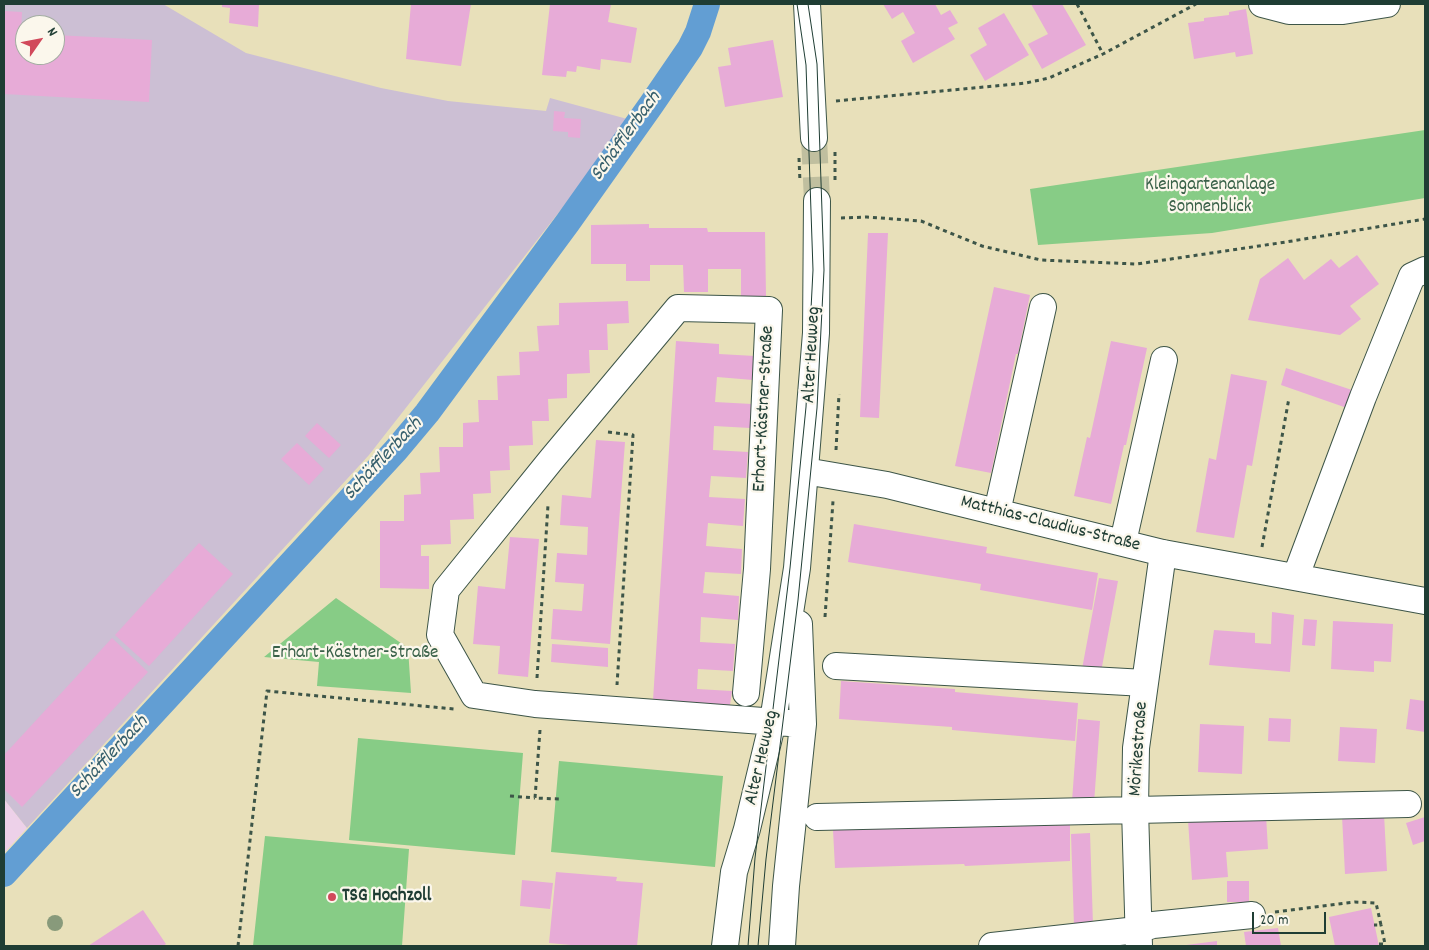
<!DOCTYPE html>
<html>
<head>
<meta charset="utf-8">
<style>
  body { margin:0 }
  #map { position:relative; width:1429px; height:950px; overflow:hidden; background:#e8e0ba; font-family:Dekko,sans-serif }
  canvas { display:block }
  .frame { position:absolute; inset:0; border:5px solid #1f3d34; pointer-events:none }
  .north { position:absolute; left:15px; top:15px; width:50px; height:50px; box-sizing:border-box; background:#fbf7ec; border:1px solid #a3ada2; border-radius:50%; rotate:57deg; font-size:14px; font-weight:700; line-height:20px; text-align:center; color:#1f3d34 }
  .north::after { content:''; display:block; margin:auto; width:18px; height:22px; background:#d1495b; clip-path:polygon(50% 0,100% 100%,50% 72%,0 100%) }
  .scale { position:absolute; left:1252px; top:912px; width:74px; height:22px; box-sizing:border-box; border:2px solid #1f3d34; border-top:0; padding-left:6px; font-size:15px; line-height:18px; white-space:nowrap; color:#1f3d34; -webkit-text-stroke:4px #fbf7ec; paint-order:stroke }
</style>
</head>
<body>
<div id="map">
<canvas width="1429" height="950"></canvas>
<div class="frame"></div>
<div class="north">N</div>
<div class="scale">20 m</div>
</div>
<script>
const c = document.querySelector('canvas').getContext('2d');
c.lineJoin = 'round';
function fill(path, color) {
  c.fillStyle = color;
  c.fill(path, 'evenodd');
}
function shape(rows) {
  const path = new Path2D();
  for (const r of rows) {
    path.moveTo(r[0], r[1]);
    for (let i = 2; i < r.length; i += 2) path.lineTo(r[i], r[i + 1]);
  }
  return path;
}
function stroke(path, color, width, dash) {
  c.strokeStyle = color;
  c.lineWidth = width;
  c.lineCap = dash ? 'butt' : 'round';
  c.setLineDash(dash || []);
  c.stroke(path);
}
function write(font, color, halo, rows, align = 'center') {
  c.font = font + ' Dekko,sans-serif';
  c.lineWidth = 4.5;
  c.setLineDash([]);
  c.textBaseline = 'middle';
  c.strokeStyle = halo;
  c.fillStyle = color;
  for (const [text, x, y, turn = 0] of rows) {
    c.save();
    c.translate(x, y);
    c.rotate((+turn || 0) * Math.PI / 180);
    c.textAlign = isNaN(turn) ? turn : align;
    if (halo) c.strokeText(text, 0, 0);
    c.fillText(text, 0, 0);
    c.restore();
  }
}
fill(shape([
  [4,799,27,828,4,853]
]), '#edd1e9');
fill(shape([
  [4,4,163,4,246,53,381,88,448,101,546,111,550,98,631,120,369,455,27,828,4,799],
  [25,25,55,25,55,55,25,55]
]), '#ccbfd4');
fill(shape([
  [1425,130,1425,198,1212,233,1038,245,1030,189],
  [336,598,408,648,411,693,317,686,319,662,264,657],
  [358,738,523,753,515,855,349,840],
  [559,761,723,776,715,867,551,852],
  [265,836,409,849,402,946,253,946]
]), '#87cc86');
stroke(shape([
  [4,874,396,450,427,413,568,222,651,105,690,48,698,32,707,4]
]), '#629ed3', 26);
fill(shape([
  [222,4,259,4,258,27,229,23,230,8,222,7],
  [411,4,471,4,461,66,406,59],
  [550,4,611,4,608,22,637,28,631,63,601,59,600,70,577,66,576,72,567,71,566,77,542,75],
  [883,4,935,4,941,15,950,10,958,23,948,28,955,39,913,63,901,41,915,33,903,12,892,19],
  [1031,4,1062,4,1086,45,1042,69,1028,44,1048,34],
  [1246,9,1253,54,1236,57,1235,52,1194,59,1188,23,1204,21,1204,18,1229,15,1229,12],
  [4,11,22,12,21,33,25,34,25,55,55,55,55,35,152,40,149,102,4,94],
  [1004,13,1029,55,985,81,970,55,987,45,978,28],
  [773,40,783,97,725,107,718,67,731,65,728,48],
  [554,111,565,112,564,118,581,119,580,138,568,137,568,132,553,131],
  [649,224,649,228,707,228,708,232,765,232,766,296,741,296,741,269,708,269,708,292,684,292,683,265,650,265,650,281,626,281,626,264,591,264,591,225],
  [868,233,888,233,879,418,860,417],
  [1357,255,1379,284,1350,306,1361,319,1340,335,1248,320,1260,279,1288,258,1304,280,1331,259,1339,268],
  [994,287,1030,295,1018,354,1016,354,1012,373,991,473,955,466],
  [628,301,629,323,607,324,608,350,589,350,590,373,567,374,567,398,548,399,549,421,532,421,533,445,509,446,510,470,490,471,491,493,473,494,474,519,450,520,451,544,421,545,421,556,429,556,429,589,380,588,380,521,404,521,404,495,421,494,420,473,440,472,439,447,463,447,463,423,479,422,478,400,498,400,497,376,520,375,519,352,539,351,537,326,559,325,559,303],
  [676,341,719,344,719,354,755,356,753,380,717,377,715,402,752,404,750,428,714,426,713,450,748,452,746,478,711,476,709,497,745,499,743,526,708,523,706,546,742,549,741,574,705,572,703,593,739,596,738,620,701,617,700,642,735,644,733,671,698,669,697,689,732,691,730,705,653,700],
  [1111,341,1147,348,1126,445,1124,445,1111,504,1074,496,1087,437,1090,438],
  [1286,368,1352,390,1347,408,1281,385],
  [1231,374,1267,381,1252,466,1247,465,1234,538,1196,532,1209,458,1216,460],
  [317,423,341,445,329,458,305,436],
  [596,440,625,442,610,644,551,639,553,609,582,611,584,584,555,582,557,553,587,555,588,527,560,525,562,495,591,498],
  [297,443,324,469,309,485,281,459],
  [854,524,987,547,986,553,1098,573,1092,610,980,590,981,584,848,562],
  [510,537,539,539,528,677,498,674,500,646,473,644,478,586,505,589],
  [199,543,233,574,149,666,115,635],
  [1099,578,1118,581,1101,672,1082,669],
  [1272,612,1294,615,1290,672,1209,665,1214,630,1255,633,1255,643,1271,644],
  [1304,619,1317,620,1315,646,1302,645],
  [1333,621,1393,624,1391,662,1374,661,1374,672,1331,669],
  [112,638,148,672,22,807,4,789,4,755],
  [552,644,608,648,608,667,551,662],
  [841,681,955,689,955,692,1078,703,1075,741,952,730,952,727,839,719],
  [1410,699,1425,701,1425,732,1406,729],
  [1269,718,1291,719,1290,742,1268,741],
  [1078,719,1100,721,1094,803,1072,801],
  [1200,724,1244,726,1242,774,1198,772],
  [1340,727,1377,729,1375,763,1338,761],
  [1384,814,1387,871,1345,874,1342,816],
  [1266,815,1268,849,1226,852,1228,877,1192,880,1188,820],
  [1425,817,1425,841,1413,845,1406,823],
  [1070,825,1070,861,965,866,964,864,835,868,833,830],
  [1090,833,1093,925,1074,926,1071,834],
  [556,872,617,877,616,881,643,883,637,946,582,946,549,943],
  [522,880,553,883,550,909,520,906],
  [1227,881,1249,881,1249,902,1227,902],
  [1371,908,1379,946,1335,946,1329,917],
  [143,910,166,944,163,946,88,946],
  [1278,928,1281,946,1246,946,1244,932],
  [1217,941,1217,946,1186,946,1186,945]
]), '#e7abd7');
stroke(shape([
  [814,138,817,201]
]), '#c0bf9f', 26, [26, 13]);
const minor = shape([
  [807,4,814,138],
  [1262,4,1289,11,1343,11,1387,4],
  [805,471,887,485,1163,553,1425,601],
  [997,512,1043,307],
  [1123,542,1164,360],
  [1296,576,1363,397,1412,276,1425,270],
  [836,666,1145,683],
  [746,693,757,569,769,310,678,308,551,460,446,590,440,635,474,695,535,704,803,724],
  [817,817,1408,804],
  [725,946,734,872,747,829,773,721,797,568,816,333,817,201],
  [782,946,786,886,803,724,799,624],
  [992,946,1137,930,1153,925,1252,915],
  [1139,946,1135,809,1136,748,1163,553]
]);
stroke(minor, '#3d5548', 28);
stroke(shape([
  [1077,4,1103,54],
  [836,101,1026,83,1049,78,1103,54,1196,4],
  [835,152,835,183],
  [799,158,800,182],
  [841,218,867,217,921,221,982,246,1041,260,1137,264,1286,242,1425,219],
  [608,432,633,435,617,685],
  [836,450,839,394],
  [1262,547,1289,398],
  [825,617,833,501],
  [537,678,548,505],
  [540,730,535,798,560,799],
  [510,796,535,798],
  [1275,912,1355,902,1376,903,1381,925,1374,925],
  [1379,944,1385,944,1381,925],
  [238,946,267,691,454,709]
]), '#3d5548', 3, [4, 4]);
stroke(minor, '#fff', 26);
stroke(shape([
  [748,946,755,858,790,568,806,407,813,270,806,65,797,4],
  [758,946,766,859,798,600,817,408,824,270,817,64,808,4]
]), '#1f3d34', 1);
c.fillStyle = '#889a7b';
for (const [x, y] of [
  [55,923]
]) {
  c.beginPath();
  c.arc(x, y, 8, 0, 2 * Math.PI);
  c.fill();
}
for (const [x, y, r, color] of [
  [332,897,5,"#d1495b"]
]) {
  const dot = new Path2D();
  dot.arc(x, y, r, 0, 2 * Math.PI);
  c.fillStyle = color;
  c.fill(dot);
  stroke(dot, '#fbf7ec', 2);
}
write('19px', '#396148', '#fbf7ec', [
  ["Kleingartenanlage",1210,186],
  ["Sonnenblick",1210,208],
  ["Erhart-Kästner-Straße",355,654]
]);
write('19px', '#1f3d34', '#fbf7ec', [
  ["Alter Heuweg",813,355,-87],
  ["Erhart-Kästner-Straße",765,409,-87],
  ["Matthias-Claudius-Straße",1050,525,14],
  ["Mörikestraße",1140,749,-86],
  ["Alter Heuweg",763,758,-77]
]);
write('bold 19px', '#1f3d34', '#fbf7ec', [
  ["TSG Hochzoll",342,897]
], 'left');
write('italic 20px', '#365f6c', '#fbf7ec', [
  ["Schäfflerbach",627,137,-54],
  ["Schäfflerbach",384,460,-47],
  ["Schäfflerbach",110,758,-47]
]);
</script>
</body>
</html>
